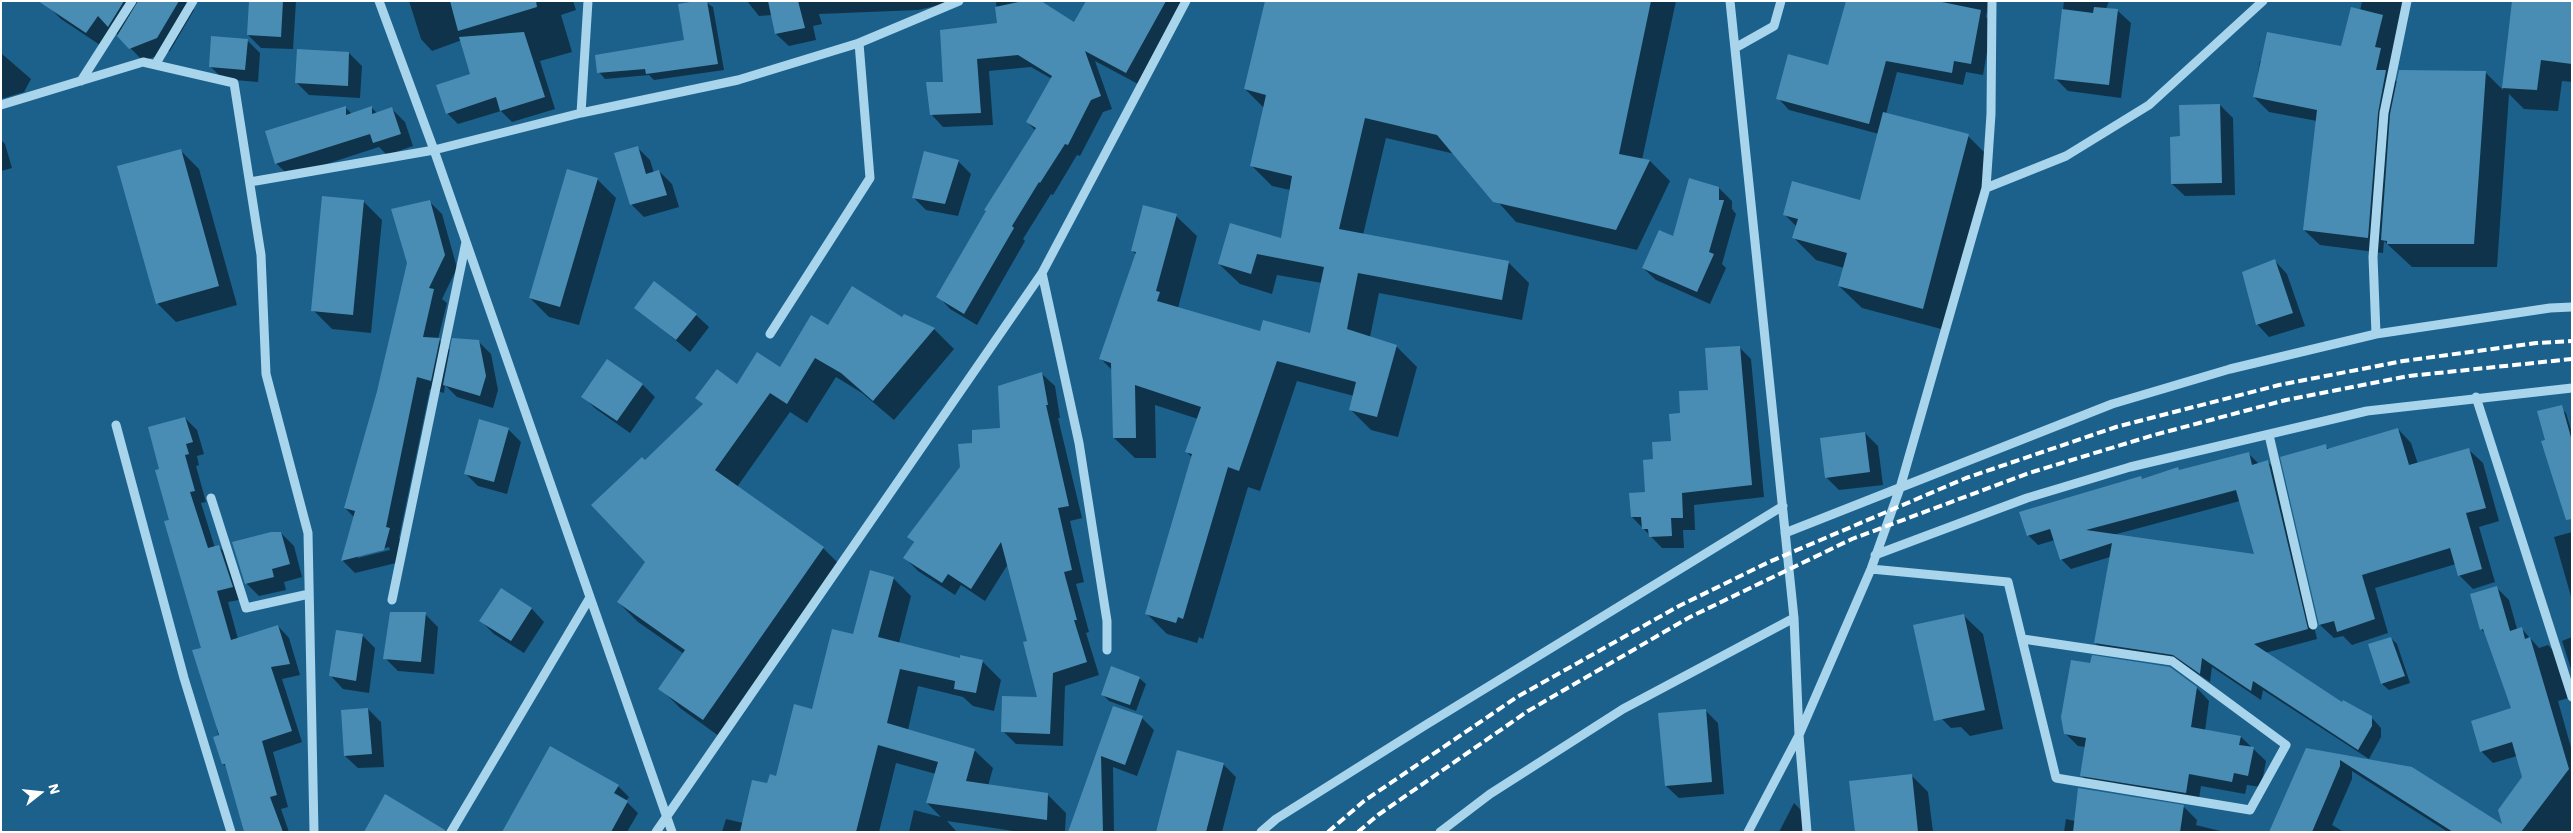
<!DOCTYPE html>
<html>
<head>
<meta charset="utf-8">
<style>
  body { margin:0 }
  #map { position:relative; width:2573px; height:833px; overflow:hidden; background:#1c618b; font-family:"Work Sans",sans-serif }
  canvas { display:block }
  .frame { position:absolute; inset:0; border:2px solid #fff; pointer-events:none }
  .north { position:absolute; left:15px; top:768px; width:50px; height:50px; -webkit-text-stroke:4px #1c618b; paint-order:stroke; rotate:74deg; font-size:14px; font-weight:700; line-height:20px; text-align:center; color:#fff }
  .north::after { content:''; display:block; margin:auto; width:18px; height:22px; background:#fff; clip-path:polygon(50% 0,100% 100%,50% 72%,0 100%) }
</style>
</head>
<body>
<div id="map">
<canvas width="2573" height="833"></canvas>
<div class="frame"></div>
<div class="north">N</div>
</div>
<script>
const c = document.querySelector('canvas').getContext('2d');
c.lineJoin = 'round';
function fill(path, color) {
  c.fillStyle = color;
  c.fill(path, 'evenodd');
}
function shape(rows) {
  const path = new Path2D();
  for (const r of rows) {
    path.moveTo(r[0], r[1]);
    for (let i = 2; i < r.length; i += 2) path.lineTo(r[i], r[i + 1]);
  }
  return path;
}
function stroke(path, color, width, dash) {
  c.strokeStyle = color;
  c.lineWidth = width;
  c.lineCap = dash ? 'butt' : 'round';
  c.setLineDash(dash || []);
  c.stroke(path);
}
fill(shape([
  [52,1,185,1,194,10,170,51,143,61,111,28,100,45,61,19,48,6],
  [250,1,296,1,293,49,261,48,248,35],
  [409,1,573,1,576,10,561,15,572,52,540,61,555,109,512,122,501,111,458,124,447,113,471,74,462,40,432,51,421,39],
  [704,1,713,7,724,70,654,80,649,75,605,79,599,72,685,41],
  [747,1,944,1,944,4,918,10,819,14,822,24,813,26,816,40,789,46,776,34,772,15,759,16],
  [996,1,1038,1,1075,23,1138,1,1186,1,1138,84,1095,61,1112,109,1103,112,1080,156,1077,155,1053,195,1051,194,1023,239,1025,241,977,325,950,309,938,296,987,212,985,210,1035,130,1027,122,1052,79,1031,67,989,71,993,125,943,127,931,114,944,84,998,24],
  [1267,1,1676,1,1642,160,1650,161,1670,181,1637,250,1516,222,1455,154,1386,138,1363,235,1508,262,1529,283,1522,320,1379,293,1370,337,1396,346,1417,367,1398,437,1371,430,1350,409,1354,396,1297,381,1260,491,1248,487,1203,639,1199,637,1197,643,1167,634,1146,613,1192,458,1187,452,1198,419,1155,405,1156,458,1135,458,1114,438,1113,371,1101,359,1136,255,1132,250,1176,216,1197,236,1178,308,1261,332,1311,334,1322,283,1277,275,1272,294,1240,284,1219,264,1282,239,1290,190,1272,186,1251,165,1264,108,1245,89],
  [1862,1,1989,1,1986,17,1992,23,1983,75,1966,72,1963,85,1897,72,1886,114,1968,136,1990,158,1945,330,1862,308,1839,286,1844,268,1816,260,1794,238,1797,227,1784,214,1861,202,1879,134,1789,110,1778,98,1829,67],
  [2064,1,2109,1,2106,9,2118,11,2131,23,2121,98,2068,91,2055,78],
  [2362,1,2409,1,2392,77,2398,83,2485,72,2503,90,2513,1,2572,1,2572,82,2562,81,2558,111,2524,109,2509,94,2497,267,2412,267,2384,241,2383,253,2320,245,2304,230,2317,121,2269,112,2254,97,2260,61,2342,48,2360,11],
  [247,40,260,53,258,82,223,79,210,66],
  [1,53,31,79,24,92,1,99],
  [349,53,362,66,360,98,309,95,296,82],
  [2220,105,2233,118,2235,195,2185,196,2172,184,2181,138],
  [346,108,352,114,372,108,378,114,392,109,405,122,413,146,387,155,379,147,289,176,276,163,266,132],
  [1,140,5,144,12,168,1,171],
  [637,147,650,160,654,173,659,171,672,184,679,207,644,217,631,204],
  [180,150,199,169,237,305,176,322,158,304,118,167],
  [958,161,971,174,958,216,926,210,913,197],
  [597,179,616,198,579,325,549,317,530,298],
  [1719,188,1732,201,1732,209,1736,214,1722,264,1726,268,1710,304,1656,280,1643,268],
  [363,201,382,220,371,333,332,329,313,310],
  [429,201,442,214,457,268,442,299,447,303,438,339,451,351,478,341,491,354,498,390,493,408,457,397,445,385,444,393,430,389,399,538,402,542,396,563,355,573,342,560,354,517,345,508],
  [389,547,390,550,358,558,358,555],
  [2275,261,2287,274,2305,326,2269,337,2257,324],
  [635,307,696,315,709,327,690,352],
  [904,316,934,329,954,349,894,420,862,393,836,377,807,423,790,412,737,487,823,548,843,568,723,739,680,708,660,688,684,654,638,622,618,602,646,562,645,462,704,405,697,398,738,386,781,368,829,327,902,319],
  [1739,347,1751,359,1764,497,1694,505,1695,530,1683,530,1684,548,1662,548,1632,517,1646,493,1654,460,1672,442],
  [1042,374,1055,386,1060,418,1058,418,1082,518,1070,521,1084,582,1076,584,1089,632,1086,633,1099,675,1065,686,1063,746,1016,744,1003,731,1039,698,1029,642,1008,564,985,601,961,585,955,595,918,571,905,558,914,543,909,537,962,467,974,444,1001,429],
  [642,384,655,397,630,433,596,409,583,397],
  [2560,407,2566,413,2572,433,2572,466,2546,441],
  [185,418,197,430,204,454,197,456,199,465,196,466,206,502,201,503,215,548,219,547,231,558,244,599,228,602,238,639,278,626,289,638,300,675,282,679,302,742,273,752,288,807,281,809,289,832,244,832,227,767,223,764,203,648,170,521,161,470],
  [508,429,521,442,507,494,478,486,466,474],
  [2398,429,2411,443,2418,464,2469,450,2483,463,2499,521,2479,527,2495,582,2473,589,2459,575,2456,564,2375,588,2388,633,2352,645,2343,636,2334,638,2320,625,2282,458,2325,446,2330,450],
  [1865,433,1878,446,1883,485,1839,490,1826,477],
  [2249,454,2259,464,2268,462,2278,472,2317,639,2265,653,2342,704,2371,717,2381,728,2381,737,2369,759,2263,690,2261,700,2212,667,2210,682,2185,665,2105,653,2095,643,2110,557,2071,569,2061,559,2055,540,2038,545,2028,535,2143,480,2178,469,2180,471],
  [2240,501,2256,556,2113,535],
  [2572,532,2572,600,2554,537],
  [281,533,294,546,302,577,284,582,286,590,259,596,246,583],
  [893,578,911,596,899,643,961,660,982,661,1001,680,994,711,973,706,963,697,918,686,908,730,974,750,993,768,988,786,1047,794,1066,813,1065,832,1020,832,947,821,957,832,909,832,914,810,941,817,927,803,936,774,896,763,879,832,722,832,726,819,743,823,768,785,777,777,854,635],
  [2497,588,2509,600,2517,629,2521,628,2539,648,2548,645,2560,658,2572,697,2558,701,2572,751,2572,832,2448,832,2352,771,2352,779,2332,825,2344,832,2271,832,2307,749,2411,768,2504,827,2523,778,2517,756,2493,763,2481,751,2512,709,2487,635,2481,629],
  [502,590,532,609,544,622,524,653,494,634,481,621],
  [425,614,438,627,434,674,398,671,385,658],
  [1964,616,1983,634,2003,729,1970,736,1961,727,1951,728,1932,709],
  [362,635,375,648,369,693,343,689,331,676],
  [2572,637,2572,672,2562,641],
  [2391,638,2397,644,2410,683,2389,690,2382,684,2370,645],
  [1139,678,1146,684,1136,711,1109,701,1103,695],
  [2197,688,2209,701,2205,731,2241,737,2266,761,2261,787,2247,785,2245,794,2201,786,2198,805,2094,788,2081,775,2085,747,2078,746,2065,733],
  [1114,707,1142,718,1154,730,1137,776,1113,767,1114,832,1072,832],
  [368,709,381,722,384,767,358,768,345,756],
  [1705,710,1718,723,1724,794,1679,798,1666,786],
  [550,748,618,786,629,797,626,801,638,813,627,832,503,832],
  [1223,764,1236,777,1222,832,1157,832],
  [1911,775,1928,792,1933,832,1857,832],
  [1794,803,1806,815,1807,832,1779,832],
  [2184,807,2197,820,2196,825,2224,832,2064,832,2066,819,2075,821]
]), '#0007');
fill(shape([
  [38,1,124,1,108,27,98,16,86,33],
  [138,1,179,1,157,38,129,49,117,36],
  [249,1,283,1,281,37,247,35],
  [450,1,536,1,537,7,458,31],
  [696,1,707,1,718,64,646,74,645,69,597,73,595,55,684,40,678,4],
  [768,1,798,1,805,28,775,34],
  [1023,1,1041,1,1074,22,1086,1,1166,1,1126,73,1085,51,1101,96,1091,100,1068,145,1065,144,1040,183,1039,182,1012,226,1014,228,964,314,936,297,986,211,984,210,1036,128,1026,122,1052,76,1018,55,977,59,981,113,930,115,926,82,943,82,940,30,997,23,995,7],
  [1265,1,1651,1,1619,154,1650,160,1616,230,1493,202,1437,135,1365,118,1339,229,1509,261,1502,300,1358,273,1347,329,1397,345,1377,417,1349,410,1356,382,1277,361,1239,471,1228,467,1183,619,1178,617,1176,623,1145,614,1192,454,1185,452,1201,407,1135,385,1136,438,1113,438,1111,363,1099,359,1136,252,1131,251,1143,205,1177,214,1156,291,1160,292,1157,301,1260,331,1263,320,1310,333,1324,267,1257,254,1251,274,1218,264,1230,223,1281,238,1292,176,1250,166,1266,95,1244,89],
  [1846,1,1937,1,1981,10,1971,64,1954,61,1952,73,1886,61,1869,124,1776,99,1788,54,1828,65],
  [2512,1,2572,1,2572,64,2541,60,2537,90,2502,88],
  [2094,7,2118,9,2109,85,2054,79,2062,9,2093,13],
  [2351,7,2383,15,2375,47,2381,48,2376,70,2386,70,2378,113,2368,238,2303,230,2317,110,2253,97,2267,32,2341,46],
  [524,32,545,97,500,111,496,97,446,114,436,85,470,74,459,37],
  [211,36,248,39,245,70,209,67],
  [297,49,349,52,348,86,295,83],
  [2399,70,2486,71,2474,244,2387,244,2387,241,2381,240,2390,114],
  [2220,104,2222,183,2171,184,2170,137,2180,136,2179,105],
  [346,106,346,115,372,106,372,114,392,107,401,134,373,143,370,134,275,164,265,131],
  [1883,112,1969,134,1923,309,1838,286,1847,253,1792,238,1798,219,1783,215,1792,181,1860,200],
  [638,146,646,174,659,170,667,195,630,205,614,153],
  [181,149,219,286,156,304,117,166],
  [924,151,959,160,945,204,912,198],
  [567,169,598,178,560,307,529,298],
  [1689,178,1719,187,1719,200,1724,200,1709,252,1714,254,1697,292,1642,268,1659,230,1673,236],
  [322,196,364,200,353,315,311,311],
  [430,200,445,255,429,288,434,289,423,337,440,338,431,381,417,377,386,527,390,528,384,550,341,561,355,511,344,508,377,391,407,263,391,209],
  [2275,259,2293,313,2256,325,2242,272],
  [654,281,697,314,676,340,634,308],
  [852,286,902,317,904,314,935,328,873,401,841,373,815,358,787,404,770,393,715,470,824,547,703,720,658,689,685,650,617,602,645,562,591,505,642,457,645,460,703,404,695,398,717,369,737,384,757,352,780,367,811,315,828,325],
  [452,338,479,340,486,376,480,396,443,385],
  [1740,346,1752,485,1682,493,1683,518,1671,518,1672,536,1649,537,1648,529,1642,529,1641,517,1631,517,1629,493,1645,492,1643,460,1653,459,1652,442,1671,441,1669,414,1680,413,1679,391,1708,390,1705,348],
  [607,359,643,384,617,421,581,397],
  [1042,372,1048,405,1046,405,1069,506,1058,508,1072,570,1064,572,1077,620,1074,620,1087,662,1053,673,1050,734,1001,732,1002,696,1037,697,1023,642,1027,641,1001,542,971,589,948,574,942,583,903,558,914,542,907,537,960,467,958,444,972,443,972,430,1000,428,998,386],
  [2562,405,2572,441,2572,519,2566,520,2541,441,2545,440,2537,411],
  [185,417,193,442,186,444,189,454,185,455,195,491,190,492,208,548,219,545,233,587,217,591,231,640,278,625,290,664,271,667,292,731,262,741,277,795,270,797,283,832,244,832,225,764,222,764,213,737,219,735,192,650,201,648,164,521,169,520,155,470,159,469,148,427],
  [479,419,509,428,494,482,464,474],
  [2398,428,2409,465,2469,448,2486,508,2466,513,2482,569,2458,576,2450,548,2362,575,2375,619,2337,632,2334,621,2319,625,2280,457,2326,444,2327,449],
  [1865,432,1870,472,1825,478,1820,438],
  [2249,452,2252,465,2268,460,2308,629,2254,644,2342,702,2343,700,2372,716,2372,726,2358,750,2253,681,2251,691,2202,658,2200,674,2173,655,2094,643,2112,543,2060,560,2050,529,2027,536,2019,512,2141,476,2142,479,2178,467,2179,470],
  [2236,490,2254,554,2086,530],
  [271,532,281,532,290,564,272,569,274,577,245,584,232,542],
  [870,570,894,577,878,637,960,658,960,655,983,660,976,693,954,689,955,681,900,669,887,723,975,749,966,781,1048,793,1047,820,926,803,938,762,878,745,856,832,740,832,752,780,767,783,770,774,776,776,794,704,812,709,832,629,853,634],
  [2497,586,2510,631,2522,627,2525,639,2530,637,2569,769,2521,832,2453,832,2340,760,2340,766,2312,832,2269,832,2306,748,2412,767,2502,824,2498,810,2522,777,2512,742,2480,752,2471,721,2511,708,2483,629,2480,630,2470,594],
  [501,588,532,608,511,641,479,621],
  [390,612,426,612,421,662,383,659],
  [1964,614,1985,710,1934,721,1913,625],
  [336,630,363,634,356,681,329,676],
  [2391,637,2405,676,2381,684,2368,644],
  [2092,655,2170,667,2197,687,2191,727,2241,736,2239,745,2254,747,2248,776,2234,773,2232,782,2189,774,2186,793,2080,776,2086,738,2064,734,2061,717,2071,660,2090,663],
  [1111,666,1140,677,1130,705,1101,695],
  [1113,706,1143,716,1125,765,1101,756,1103,832,1068,832],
  [368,708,372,754,344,756,341,710],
  [1706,709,1712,782,1665,786,1658,713],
  [550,746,619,785,614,793,628,801,611,832,502,832],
  [1177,750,1224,763,1206,832,1156,832],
  [1912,774,1918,832,1855,832,1849,781],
  [2078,788,2184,805,2180,832,2073,832],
  [385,794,445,830,445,832,364,832]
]), '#4a8db4');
stroke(shape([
  [379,1,434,150,672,832],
  [1730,1,1794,618,1799,735,1807,832],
  [1735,48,1774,26,1781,1],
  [155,65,193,1],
  [81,81,132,1],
  [1,105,143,62,234,83,261,255,266,374,308,533,314,832],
  [581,113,588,1],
  [250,182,434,150,581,113,738,80,859,43,959,1],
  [1986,188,2066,156,2149,105,2263,1],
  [1042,273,1079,443,1107,621,1107,650],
  [770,334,870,178,859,43],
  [2376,334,2373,257,2384,113,2407,1],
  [2476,397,2572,697],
  [116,425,184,678,231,832],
  [2269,435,2313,625],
  [211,498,246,608,309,594],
  [1785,533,2112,404,2230,369,2376,334,2550,308,2572,307],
  [1875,555,2027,498,2130,467,2367,411,2572,388],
  [1871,569,2008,582,2056,778,2250,810,2286,745,2172,661,2023,639],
  [392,600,466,242],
  [451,832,589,599],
  [656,832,1042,273,1186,1],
  [1261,832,1276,819,1424,726,1783,506],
  [1440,832,1490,794,1623,709,1794,618],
  [1748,832,1799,735,1871,569,1900,488,1986,188,1991,114,1992,1]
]), '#a8d4ec', 9);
stroke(shape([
  [1328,832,1364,801,1517,697,1679,606,1769,562,1966,478,2116,427,2279,385,2403,361,2536,343,2572,341],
  [1358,832,1378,815,1528,711,1690,617,1852,539,2029,473,2154,435,2286,400,2409,376,2572,359]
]), '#fff', 4, [9, 4]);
</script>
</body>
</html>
